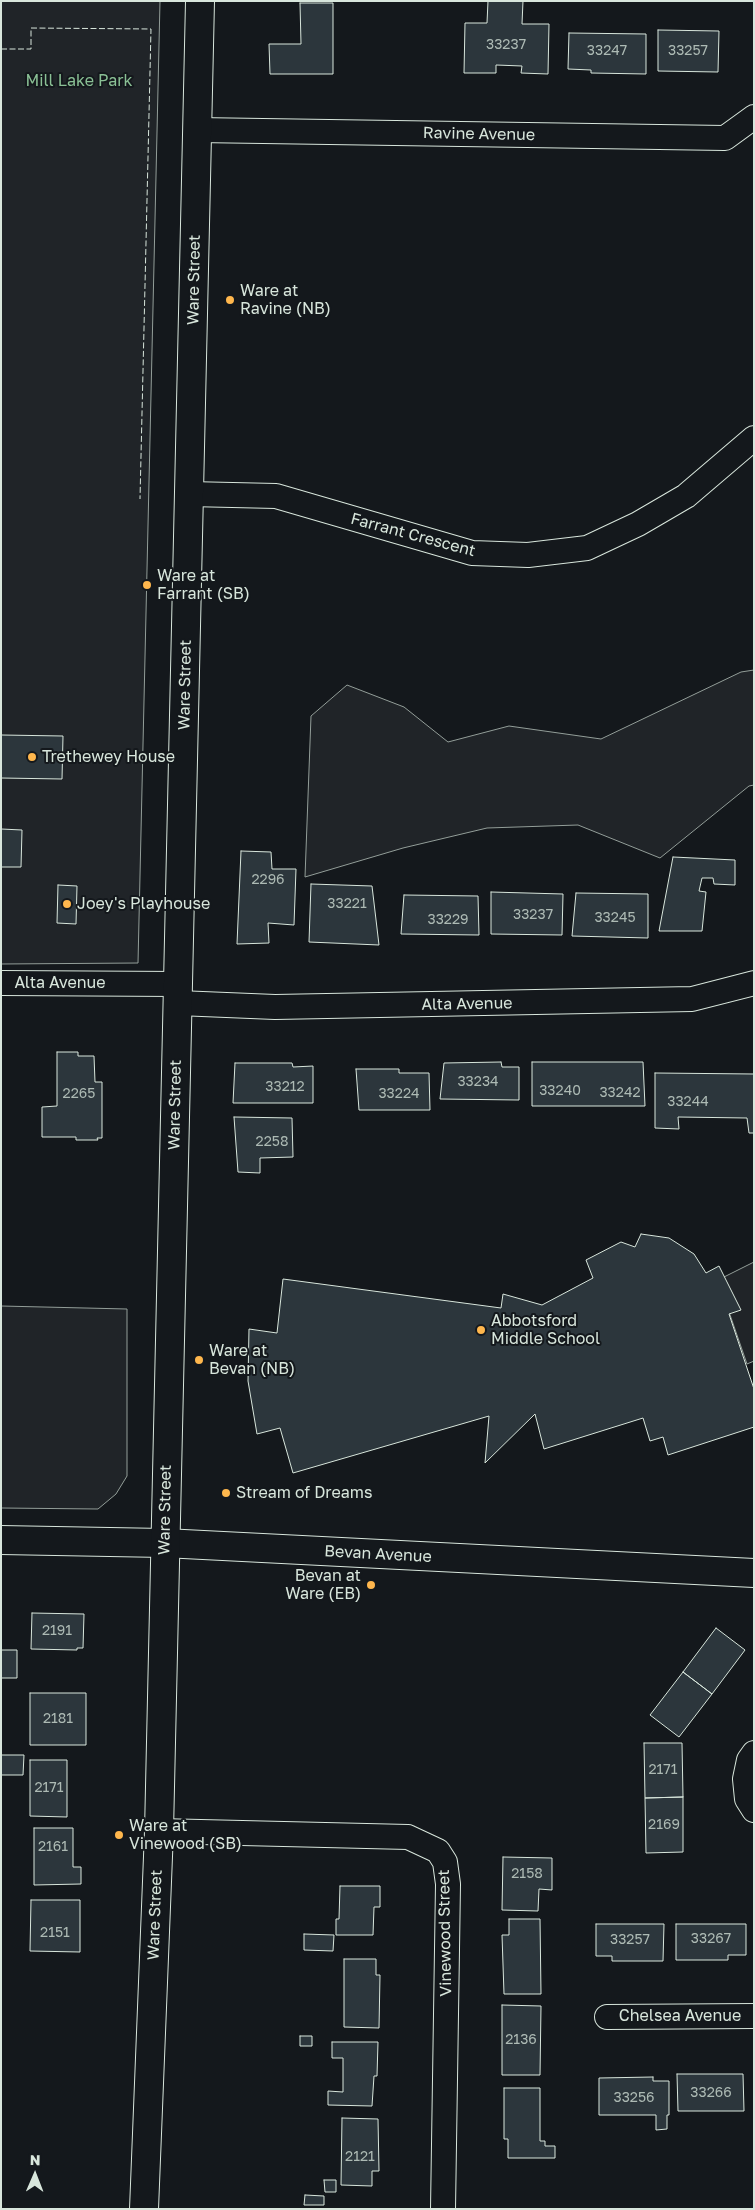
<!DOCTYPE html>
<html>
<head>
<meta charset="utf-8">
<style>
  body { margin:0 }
  #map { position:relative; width:755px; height:2210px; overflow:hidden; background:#14181c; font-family:"Golos Text",sans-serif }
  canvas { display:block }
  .frame { position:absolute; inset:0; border:2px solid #d8e6dc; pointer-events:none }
  .north { position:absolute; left:10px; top:2150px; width:50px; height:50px; -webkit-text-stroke:4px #14181c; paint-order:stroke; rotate:1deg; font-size:14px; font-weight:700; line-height:20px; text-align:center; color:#d8e6dc }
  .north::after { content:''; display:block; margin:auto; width:18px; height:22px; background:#d8e6dc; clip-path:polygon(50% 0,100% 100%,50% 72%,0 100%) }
</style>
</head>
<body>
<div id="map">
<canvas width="755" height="2210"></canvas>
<div class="frame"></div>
<div class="north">N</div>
</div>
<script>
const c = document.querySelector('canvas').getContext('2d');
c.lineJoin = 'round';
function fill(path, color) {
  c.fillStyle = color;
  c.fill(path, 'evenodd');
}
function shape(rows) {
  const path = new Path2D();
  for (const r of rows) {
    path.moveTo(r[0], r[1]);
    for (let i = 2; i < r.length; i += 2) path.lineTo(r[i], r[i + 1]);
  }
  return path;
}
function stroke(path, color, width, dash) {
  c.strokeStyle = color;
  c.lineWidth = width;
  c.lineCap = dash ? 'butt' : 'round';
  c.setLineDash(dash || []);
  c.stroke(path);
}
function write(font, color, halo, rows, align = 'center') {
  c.font = font + ' "Golos Text",sans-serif';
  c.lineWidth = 4;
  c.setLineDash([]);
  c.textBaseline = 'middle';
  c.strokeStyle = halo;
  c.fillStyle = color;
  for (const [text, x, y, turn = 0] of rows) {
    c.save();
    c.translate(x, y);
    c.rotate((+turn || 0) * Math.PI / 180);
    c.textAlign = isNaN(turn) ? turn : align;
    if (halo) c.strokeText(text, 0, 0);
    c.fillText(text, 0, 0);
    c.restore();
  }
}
const green = shape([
  [1,1,160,1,138,963,1,964,1,1],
  [754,670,754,785,749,786,660,858,578,825,487,828,403,848,305,877,311,716,347,685,404,707,448,742,509,726,601,739,741,672,754,670],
  [754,1262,754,1361,747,1364,718,1280,754,1262],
  [1,1306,127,1309,127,1476,116,1494,98,1509,1,1508,1,1306]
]);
fill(green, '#202428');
stroke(green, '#939e99', 1);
const building = shape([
  [488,1,523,1,522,24,549,24,548,74,521,73,522,66,496,65,496,73,464,73,465,23,487,23,488,1],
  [300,3,333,3,333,74,270,74,269,44,301,44,300,3],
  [658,30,719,31,718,72,658,71,658,30],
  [569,33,646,34,646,74,591,73,591,70,568,69,569,33],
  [1,735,63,736,62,779,1,778,1,735],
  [1,829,22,830,21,867,1,867,1,829],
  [241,851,271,852,272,869,296,869,294,925,268,923,269,943,237,944,241,851],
  [673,857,735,860,735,885,714,884,713,878,702,878,699,891,706,892,702,931,659,931,673,857],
  [311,884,372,886,379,945,309,942,311,884],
  [58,885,77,886,76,924,57,923,58,885],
  [491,892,563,894,562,935,491,934,491,892],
  [576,893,648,894,648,938,572,936,576,893],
  [404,895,478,896,479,935,401,934,404,895],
  [57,1052,78,1052,78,1056,94,1056,95,1082,102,1082,102,1138,97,1138,98,1140,76,1140,76,1137,42,1137,42,1107,57,1106,57,1052],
  [501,1062,502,1067,519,1067,519,1100,440,1099,444,1063,501,1062],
  [532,1062,643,1062,645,1106,532,1106,532,1062],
  [235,1063,292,1063,293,1067,313,1066,313,1103,233,1103,235,1063],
  [356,1069,399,1069,399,1073,429,1073,430,1110,359,1110,356,1069],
  [655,1073,754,1074,754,1133,749,1133,747,1118,678,1117,679,1129,655,1128,655,1073],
  [234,1117,292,1118,293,1157,260,1158,260,1173,238,1172,234,1117],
  [641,1234,669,1238,694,1254,706,1273,719,1266,741,1310,729,1314,754,1389,754,1427,668,1455,663,1437,650,1441,643,1418,544,1449,535,1414,485,1463,489,1416,293,1473,280,1428,257,1434,248,1381,249,1329,277,1333,283,1279,501,1308,503,1294,542,1305,593,1278,586,1260,621,1242,635,1247,641,1234],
  [32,1613,84,1614,83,1648,77,1648,77,1650,31,1649,32,1613],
  [716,1628,745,1650,712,1694,683,1672,716,1628],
  [1,1650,17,1650,17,1678,1,1678,1,1650],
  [683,1672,712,1694,679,1737,650,1715,683,1672],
  [30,1693,86,1693,86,1745,30,1745,30,1693],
  [644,1743,682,1743,683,1797,645,1798,644,1743],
  [1,1755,24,1755,23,1775,1,1775,1,1755],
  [30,1760,67,1760,67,1817,30,1816,30,1760],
  [683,1797,683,1852,646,1853,645,1798,683,1797],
  [34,1828,73,1828,73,1867,81,1867,81,1884,34,1885,34,1828],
  [503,1857,552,1858,552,1890,539,1889,538,1911,502,1910,503,1857],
  [340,1886,380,1886,380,1907,374,1907,373,1935,336,1935,336,1919,339,1919,340,1886],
  [31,1900,80,1900,80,1952,30,1951,31,1900],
  [509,1919,540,1919,541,1994,504,1994,502,1935,509,1935,509,1919],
  [596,1924,664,1924,663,1961,612,1961,612,1956,596,1956,596,1924],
  [676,1924,746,1924,746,1955,728,1955,728,1960,676,1960,676,1924],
  [304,1934,334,1935,333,1951,304,1950,304,1934],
  [344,1959,376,1959,376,1975,380,1975,379,2028,344,2027,344,1959],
  [502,2005,541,2006,540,2075,502,2075,502,2005],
  [300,2036,312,2036,312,2046,300,2046,300,2036],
  [332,2042,378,2042,377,2076,374,2076,372,2106,328,2105,328,2091,343,2092,343,2058,332,2058,332,2042],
  [677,2074,743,2074,744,2111,678,2111,677,2074],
  [653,2077,653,2081,669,2081,669,2115,667,2115,667,2129,656,2130,656,2115,599,2115,599,2078,653,2077],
  [504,2088,540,2088,540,2141,545,2141,545,2146,555,2146,555,2158,508,2158,508,2139,504,2139,504,2088],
  [342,2118,378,2119,379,2171,372,2171,372,2186,341,2185,342,2118],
  [324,2180,336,2180,336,2192,325,2192,324,2180],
  [305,2195,324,2196,324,2205,304,2205,305,2195]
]);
fill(building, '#2c363c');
stroke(building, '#d8e6dc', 1);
const minor = shape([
  [197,130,725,138,754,117],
  [189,494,276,496,472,553,528,555,587,548,638,524,686,496,754,438],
  [1,983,178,984],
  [178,1003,275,1007,692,999,754,983],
  [754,1753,749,1760,745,1779,747,1799,754,1810],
  [159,1831,408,1837,438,1851,445,1862,448,1884,443,2209],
  [607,2017,754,2016]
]);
const tertiary = shape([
  [1,1540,164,1543,754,1573]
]);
const secondary = shape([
  [144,2209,159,1831,200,1]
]);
stroke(minor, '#d8e6dc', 26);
stroke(tertiary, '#d8e6dc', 30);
stroke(secondary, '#d8e6dc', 30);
stroke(minor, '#14181c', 24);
stroke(tertiary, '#14181c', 28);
stroke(secondary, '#14181c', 28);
stroke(shape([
  [1,49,31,49,31,28,151,29,140,499]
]), '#d8e6dc', 1, [6, 2.5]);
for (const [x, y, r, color] of [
  [230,300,5,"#ffb74d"],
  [147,585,5,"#ffb74d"],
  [32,757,5,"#ffb74d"],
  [67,904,5,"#ffb74d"],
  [481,1330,5,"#ffb74d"],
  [199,1360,5,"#ffb74d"],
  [226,1493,5,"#ffb74d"],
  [371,1585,5,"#ffb74d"],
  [119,1835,5,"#ffb74d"]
]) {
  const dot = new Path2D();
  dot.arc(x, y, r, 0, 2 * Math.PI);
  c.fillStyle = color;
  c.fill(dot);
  stroke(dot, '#14181c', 2);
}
write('14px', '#adbab4', null, [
  ["33237",506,45],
  ["33247",607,51],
  ["33257",688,51],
  ["2296",268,880],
  ["33221",347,904],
  ["33237",533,915],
  ["33245",615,918],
  ["33229",448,920],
  ["33234",478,1082],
  ["33212",285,1087],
  ["33240",560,1091],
  ["33242",620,1093],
  ["2265",79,1094],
  ["33224",399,1094],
  ["33244",688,1102],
  ["2258",272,1142],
  ["2191",57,1631],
  ["2181",58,1719],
  ["2171",663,1770],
  ["2171",49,1788],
  ["2169",664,1825],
  ["2161",53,1847],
  ["2158",527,1874],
  ["2151",55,1933],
  ["33267",711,1939],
  ["33257",630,1940],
  ["2136",521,2040],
  ["33266",711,2093],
  ["33256",634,2098],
  ["2121",360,2157]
]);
write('16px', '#8ac095', '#14181c', [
  ["Mill Lake Park",79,81]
]);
write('16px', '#d8e6dc', '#14181c', [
  ["Ravine Avenue",479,134,1],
  ["Ware Street",194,280,-89],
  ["Farrant Crescent",413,535,15],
  ["Ware Street",185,685,-89],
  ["Alta Avenue",60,983],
  ["Alta Avenue",467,1004,-1],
  ["Ware Street",175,1105,-89],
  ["Ware Street",165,1510,-89],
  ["Bevan Avenue",378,1554,3],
  ["Ware Street",155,1915,-88],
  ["Vinewood Street",445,1933,-91],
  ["Chelsea Avenue",680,2016]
]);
write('16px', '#d8e6dc', '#14181c', [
  ["Ware at",240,291],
  ["Ravine (NB)",240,309],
  ["Ware at",157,576],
  ["Farrant (SB)",157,594],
  ["Trethewey House",42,757],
  ["Joey's Playhouse",77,904],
  ["Abbotsford",491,1321],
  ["Middle School",491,1339],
  ["Ware at",209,1351],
  ["Bevan (NB)",209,1369],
  ["Stream of Dreams",236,1493],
  ["Bevan at",361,1576,"right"],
  ["Ware (EB)",361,1594,"right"],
  ["Ware at",129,1826],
  ["Vinewood (SB)",129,1844]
], 'left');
</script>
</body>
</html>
